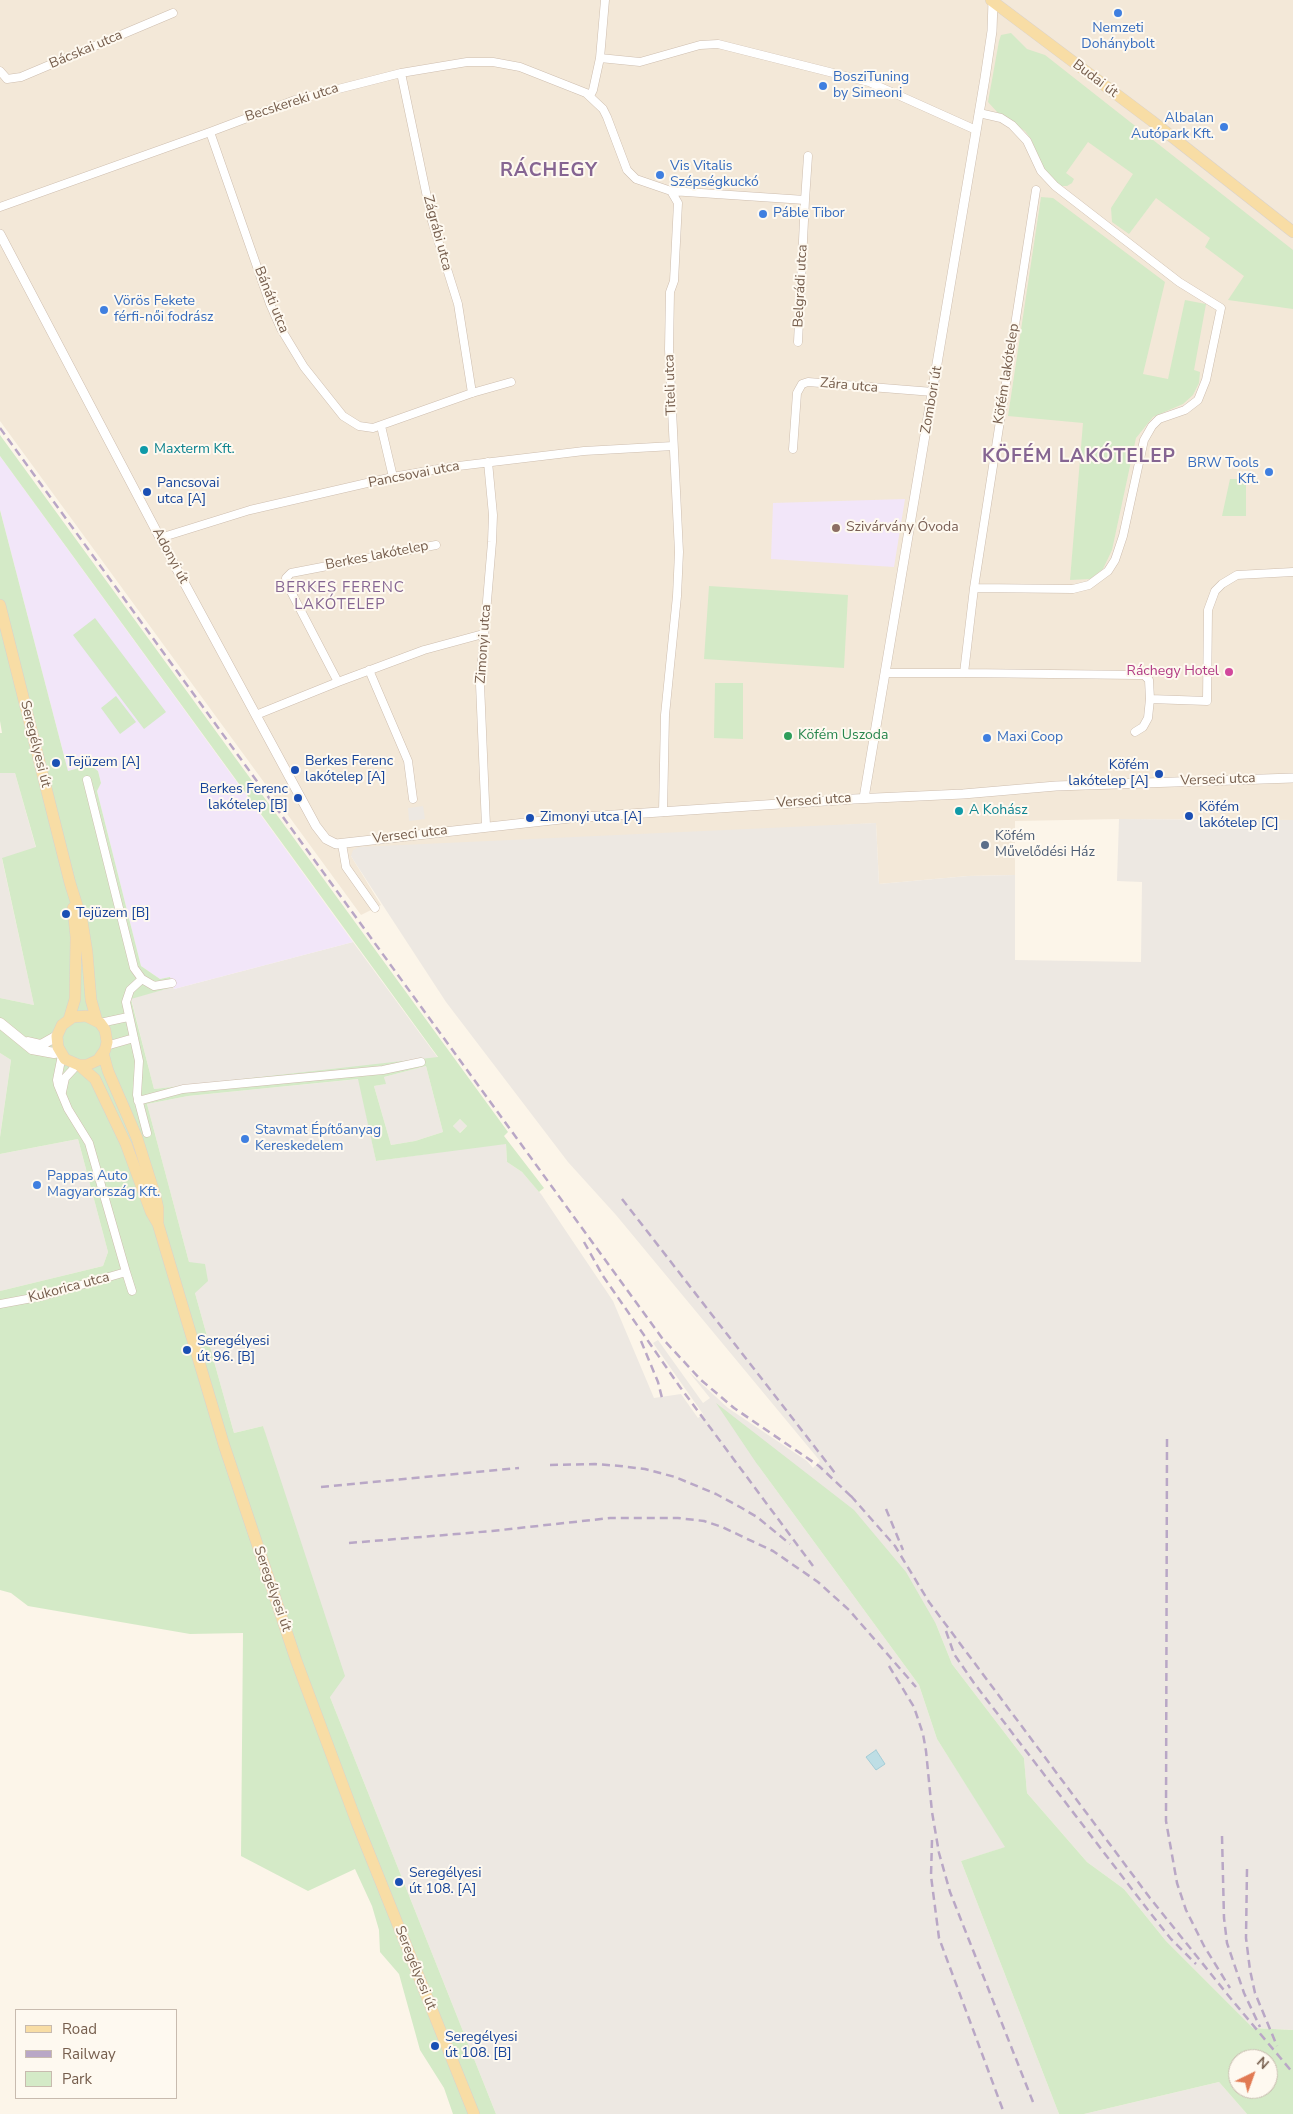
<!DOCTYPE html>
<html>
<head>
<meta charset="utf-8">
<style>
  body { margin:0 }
  #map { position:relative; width:1293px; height:2114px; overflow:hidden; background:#fcf5e9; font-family:"Nunito Sans",sans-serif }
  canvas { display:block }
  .legend { position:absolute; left:15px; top:2009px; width:162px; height:90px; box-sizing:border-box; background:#fef9f0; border:1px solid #c8bbaf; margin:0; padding:6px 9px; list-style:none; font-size:15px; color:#765e4d }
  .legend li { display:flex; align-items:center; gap:10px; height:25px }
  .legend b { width:25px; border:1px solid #c8bbaf }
  .north { position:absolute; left:1228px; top:2049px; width:50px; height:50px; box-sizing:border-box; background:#fef9f0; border:1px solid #c8bbaf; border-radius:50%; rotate:42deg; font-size:14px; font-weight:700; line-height:20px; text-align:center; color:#765e4d }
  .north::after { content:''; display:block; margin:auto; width:18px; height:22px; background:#e17a53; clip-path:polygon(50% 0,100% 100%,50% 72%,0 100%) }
</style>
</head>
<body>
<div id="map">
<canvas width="1293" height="2114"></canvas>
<ul class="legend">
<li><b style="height:6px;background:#f8dda5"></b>Road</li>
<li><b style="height:6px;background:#b9a7c6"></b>Railway</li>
<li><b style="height:14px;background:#d4eac7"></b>Park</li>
</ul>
<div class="north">N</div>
</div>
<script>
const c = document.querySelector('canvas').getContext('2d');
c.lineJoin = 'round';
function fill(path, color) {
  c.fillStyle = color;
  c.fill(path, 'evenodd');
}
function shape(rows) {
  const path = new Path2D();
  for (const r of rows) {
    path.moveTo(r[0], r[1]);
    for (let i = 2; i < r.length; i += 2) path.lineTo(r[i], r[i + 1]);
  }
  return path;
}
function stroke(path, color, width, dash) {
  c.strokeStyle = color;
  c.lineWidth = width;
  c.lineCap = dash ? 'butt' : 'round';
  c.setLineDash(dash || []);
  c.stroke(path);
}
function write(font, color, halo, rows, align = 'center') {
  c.font = font + ' "Nunito Sans",sans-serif';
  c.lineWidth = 4;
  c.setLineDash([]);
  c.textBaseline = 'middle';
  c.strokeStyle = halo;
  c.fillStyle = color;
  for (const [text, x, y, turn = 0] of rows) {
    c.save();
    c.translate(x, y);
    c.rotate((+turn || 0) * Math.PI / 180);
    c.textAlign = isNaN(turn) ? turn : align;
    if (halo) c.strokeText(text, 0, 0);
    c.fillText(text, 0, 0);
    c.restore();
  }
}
fill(shape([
  [0,0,1293,0,1293,820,1119,819,1015,821,1015,875,968,876,879,884,876,823,351,856,381,905,361,915,0,421]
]), '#f3e8d8');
fill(shape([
  [0,773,15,773,36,848,2,859,34,1005,0,998],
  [423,806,425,819,409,821,408,808],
  [1119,819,1293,820,1293,2030,1253,2028,1166,1941,1124,1889,1087,1862,1027,1793,1024,1758,952,1664,936,1624,757,1464,919,1685,937,1739,1006,1847,961,1861,1059,2114,496,2114,330,1697,263,1426,234,1433,195,1293,189,1262,147,1104,188,1096,359,1079,376,1161,498,1144,506,1144,507,1162,522,1172,541,1194,613,1301,654,1398,681,1394,698,1418,703,1414,653,1343,658,1340,703,1403,710,1398,689,1372,728,1408,807,1461,813,1468,820,1461,616,1215,568,1162,446,1002,354,861,351,856,353,850,359,847,876,823,879,884,968,876,1015,875,1015,960,1141,962,1142,882,1117,881],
  [353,942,438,1058,154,1089,131,998,173,987,174,989],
  [0,1053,11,1060,0,1137],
  [426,1066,443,1132,415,1141,391,1145,374,1086,385,1084,384,1077],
  [460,1119,467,1126,459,1133,453,1126],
  [78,1139,108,1252,103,1266,0,1291,0,1154],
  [1219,2082,1247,2114,1084,2114]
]), '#ede8e2');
fill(shape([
  [0,456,353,942,174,989,170,977,160,979,141,966,97,791,101,783,98,771,90,765,68,771,0,510],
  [905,499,894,567,771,559,773,503]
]), '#f2e6f9');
fill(shape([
  [1011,33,1027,49,1045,55,1293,250,1293,309,1228,300,1244,276,1205,247,1210,238,1156,198,1129,234,1112,222,1111,208,1133,174,1088,142,1066,173,1074,179,1072,183,1067,186,1061,186,1047,175,1031,139,1025,131,999,114,988,102,999,41,1001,35],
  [1041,197,1053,198,1165,282,1143,374,1168,379,1185,300,1206,304,1194,370,1200,372,1199,383,1193,395,1183,404,1153,417,1136,438,1112,550,1103,569,1090,579,1070,580,1083,423,1008,416],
  [0,435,508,1132,504,1136,544,1188,539,1192,522,1172,507,1162,506,1144,376,1161,358,1079,188,1096,147,1104,189,1262,205,1264,208,1281,195,1293,234,1433,263,1426,345,1676,330,1697,496,2114,453,2114,444,2088,420,2050,399,1974,380,1952,379,1930,372,1906,355,1869,308,1891,241,1856,243,1633,190,1634,28,1606,11,1593,0,1590,0,1291,103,1266,108,1252,78,1139,0,1154,0,1137,11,1060,0,1053,0,998,34,1005,2,858,36,847,15,773,0,773,0,733,2,733,0,721,0,510,68,771,90,765,98,771,101,783,97,791,141,966,160,979,170,977,172,983,173,987,131,999,154,1089,438,1057,0,456],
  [426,1066,443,1132,415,1141,391,1145,374,1086,386,1084,384,1077],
  [460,1119,467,1126,460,1133,453,1126],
  [1230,479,1246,479,1246,516,1222,516],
  [709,586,848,595,844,668,704,659],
  [95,618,166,712,144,729,73,635],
  [715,683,743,683,743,739,714,738],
  [116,696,136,722,120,734,101,708],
  [716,1403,854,1510,906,1572,936,1624,952,1664,1024,1758,1027,1793,1087,1862,1124,1889,1166,1941,1253,2028,1293,2030,1293,2114,1247,2114,1219,2082,1084,2114,1059,2114,961,1861,1005,1847,937,1739,919,1685,757,1464],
  [1238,2059,1268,2059,1268,2089,1238,2089]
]), '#d4eac7');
const water = shape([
  [876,1750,885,1764,876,1770,866,1757,876,1750]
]);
fill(water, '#bedee5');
stroke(water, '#a4cdd7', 1);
const minor = shape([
  [600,58,640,62,700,45,718,44,869,82,976,130],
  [0,71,7,79,21,77,173,13],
  [401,73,432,221,458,304,472,393],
  [590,96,593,90,600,58,605,0],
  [979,113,1001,118,1012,125,1027,141,1041,171,1055,186,1179,282,1221,308,1206,380,1198,400,1185,410,1159,419,1152,426,1144,440,1123,536,1115,560,1108,571,1089,585,1073,589,974,588,964,673,1139,675,1144,675,1149,680,1150,699,1207,701,1208,610,1215,591,1222,584,1237,575,1293,572],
  [210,132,270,304,281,329,304,367,343,416,359,426,373,428,472,393,511,382],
  [0,207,210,132,295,100,401,73,467,62,493,62,520,67,586,93,603,109,607,117,627,170,636,179,671,191,805,200,808,156],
  [798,342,805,200],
  [381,426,393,477],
  [793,449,797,393,802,384,808,382,933,392],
  [160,538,250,510,393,477,450,467,584,451,673,446],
  [974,588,1036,190],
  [369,670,408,761,413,799],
  [885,673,964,673],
  [338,682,287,584,286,578,291,573,436,545],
  [256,715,338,682,424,650,483,634],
  [1135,732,1143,727,1148,718,1150,699],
  [87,780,134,968,142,979,154,986,172,983],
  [663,812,665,715,677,596,679,552,669,349,670,292,674,281,678,203,671,191],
  [486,826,480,684,492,542,493,515,488,462],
  [342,844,346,867,375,908],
  [142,979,130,990,126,1002,139,1061,137,1095,147,1133],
  [100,1023,128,1017],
  [106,1046,134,1038],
  [62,1092,65,1078,77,1065],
  [138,1101,183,1089,383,1070,421,1062],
  [126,1272,132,1291],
  [0,1304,43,1296,126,1272,89,1143,68,1109,58,1085,57,1080,62,1055]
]);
const tertiary = shape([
  [0,234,160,538,316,826,326,839,336,844,570,818,854,799,963,794,1056,786,1293,778],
  [864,798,985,78,992,31,993,1]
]);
const secondary = shape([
  [0,1023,32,1049,54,1053,60,1052],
  [28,1042,41,1045,57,1036]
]);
const primary = shape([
  [991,0,1152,121,1293,232],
  [0,605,70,883,82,921,87,952,91,1000,97,1021],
  [69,1019,75,999,76,937,73,908],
  [103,1053,108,1071,137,1138,155,1195,158,1208,158,1222],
  [79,1065,87,1065,98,1060,105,1050,107,1042,105,1030,100,1023,86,1016,73,1017,62,1025,57,1036,58,1047,65,1059,79,1065,95,1079,126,1144,151,1212,158,1224,224,1445,296,1660,357,1823,474,2114]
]);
stroke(minor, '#cebeaf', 9);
stroke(tertiary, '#cebeaf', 10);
stroke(secondary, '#d1bfad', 11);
stroke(primary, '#d9d2cd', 12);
stroke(minor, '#fff', 8);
stroke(tertiary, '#fff', 9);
stroke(secondary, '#fff', 10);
stroke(primary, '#f8dda5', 11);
stroke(shape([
  [0,428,662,1338,701,1380,734,1408,819,1466,855,1500],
  [622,1199,835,1473],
  [584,1242,603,1276,680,1387,813,1566],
  [641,1341,658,1382,663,1402],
  [1167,1439,1166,1821,1177,1883,1186,1910,1204,1946,1230,1988],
  [550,1465,595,1464,620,1466,645,1469,675,1477,716,1494,740,1507,757,1517,790,1544],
  [321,1487,519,1468],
  [851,1496,895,1546,929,1602,1150,1898,1227,1994,1293,2073],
  [886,1509,903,1550],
  [349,1543,492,1531,610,1518,678,1518,704,1521,722,1527,773,1551,818,1582,849,1610,916,1687],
  [946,1631,954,1654,974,1683,1151,1914,1171,1939,1196,1964],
  [889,1666,914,1707,923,1734,926,1751,932,1812,939,1853,950,1892,1033,2102],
  [1222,1836,1224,1918,1227,1943,1244,1993,1260,2027],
  [932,1840,931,1876,939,1938,1004,2113],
  [1247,1869,1246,1938,1250,1970,1255,1993,1277,2046]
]), '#b9a7c6', 2.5, [8, 5]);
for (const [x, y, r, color] of [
  [1118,13,5,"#3f7fe0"],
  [823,86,5,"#3f7fe0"],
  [1224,127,5,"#3f7fe0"],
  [660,175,5,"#3f7fe0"],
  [763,214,5,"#3f7fe0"],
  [104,310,5,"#3f7fe0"],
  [144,450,5,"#0f9aa8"],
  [1269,472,5,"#3f7fe0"],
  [147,492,5,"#1a4fb4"],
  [836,528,5,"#8d6e63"],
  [1229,672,5,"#d1479c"],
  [788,736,5,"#2e9e5b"],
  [987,738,5,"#3f7fe0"],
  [56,763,5,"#1a4fb4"],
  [295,770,5,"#1a4fb4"],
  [1159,774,5,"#1a4fb4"],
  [298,798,5,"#1a4fb4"],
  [959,811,5,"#0f9aa8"],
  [1189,816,5,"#1a4fb4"],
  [530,818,5,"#1a4fb4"],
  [985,845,5,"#5c6f8a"],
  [66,914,5,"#1a4fb4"],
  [245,1139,5,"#3f7fe0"],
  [37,1185,5,"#3f7fe0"],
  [187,1350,5,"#1a4fb4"],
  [399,1882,5,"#1a4fb4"],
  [435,2046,5,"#1a4fb4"]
]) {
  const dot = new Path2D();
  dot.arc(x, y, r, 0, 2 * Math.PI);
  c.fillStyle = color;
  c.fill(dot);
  stroke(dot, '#fef9f0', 2);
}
write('14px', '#366cbe', '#fef9f0', [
  ["Nemzeti",1118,29,"center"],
  ["Dohánybolt",1118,45,"center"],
  ["BosziTuning",833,78],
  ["by Simeoni",833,94],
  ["Albalan",1214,119,"right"],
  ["Autópark Kft.",1214,135,"right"],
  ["Vis Vitalis",670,167],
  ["Szépségkuckó",670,183],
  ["Páble Tibor",773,214],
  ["Vörös Fekete",114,302],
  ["férfi-női fodrász",114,318],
  ["BRW Tools",1259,464,"right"],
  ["Kft.",1259,480,"right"],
  ["Maxi Coop",997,738],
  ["Stavmat Építőanyag",255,1131],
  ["Kereskedelem",255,1147],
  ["Pappas Auto",47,1177],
  ["Magyarország Kft.",47,1193]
], 'left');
write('14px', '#765e4d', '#fef9f0', [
  ["Bácskai utca",86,50,-23],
  ["Budai út",1095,79,37],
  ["Becskereki utca",292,103,-18],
  ["Zágrábi utca",437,233,75],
  ["Belgrádi utca",801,286,-87],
  ["Bánáti utca",271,300,68],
  ["Köfém lakótelep",1007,374,-81],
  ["Titeli utca",671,385,-92],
  ["Zára utca",849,386,5],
  ["Zombori út",932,400,-80],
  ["Pancsovai utca",414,475,-11],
  ["Adonyi út",170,556,62],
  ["Berkes lakótelep",377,556,-11],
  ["Zimonyi utca",484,644,-86],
  ["Seregélyesi út",35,744,76],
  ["Verseci utca",1218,780,-2],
  ["Verseci utca",814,801,-4],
  ["Verseci utca",410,835,-7],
  ["Kukorica utca",69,1288,-15],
  ["Seregélyesi út",272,1589,71],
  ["Seregélyesi út",415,1968,68]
]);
write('14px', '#0d838f', '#fef9f0', [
  ["Maxterm Kft.",154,450],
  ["A Kohász",969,811]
], 'left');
write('14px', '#164399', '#fef9f0', [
  ["Pancsovai",157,484],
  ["utca [A]",157,500],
  ["Berkes Ferenc",305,762],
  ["lakótelep [A]",305,778],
  ["Tejüzem [A]",66,763],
  ["Köfém",1149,766,"right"],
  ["lakótelep [A]",1149,782,"right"],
  ["Berkes Ferenc",288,790,"right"],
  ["lakótelep [B]",288,806,"right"],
  ["Köfém",1199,808],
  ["lakótelep [C]",1199,824],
  ["Zimonyi utca [A]",540,818],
  ["Tejüzem [B]",76,914],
  ["Seregélyesi",197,1342],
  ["út 96. [B]",197,1358],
  ["Seregélyesi",409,1874],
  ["út 108. [A]",409,1890],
  ["Seregélyesi",445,2038],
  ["út 108. [B]",445,2054]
], 'left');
write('14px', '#785e54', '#fef9f0', [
  ["Szivárvány Óvoda",846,528]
], 'left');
write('14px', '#b23c85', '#fef9f0', [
  ["Ráchegy Hotel",1219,672]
], 'right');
write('14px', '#27864d', '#fef9f0', [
  ["Köfém Uszoda",798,736]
], 'left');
write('14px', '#4e5e75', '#fef9f0', [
  ["Köfém",995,837],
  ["Művelődési Ház",995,853]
], 'left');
c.letterSpacing = '1px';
write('15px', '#856592', '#fef9f0', [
  ["BERKES FERENC",340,588],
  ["LAKÓTELEP",340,605]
]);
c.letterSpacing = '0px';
c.letterSpacing = '1px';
write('bold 19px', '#856592', '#fef9f0', [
  ["RÁCHEGY",549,171],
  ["KÖFÉM LAKÓTELEP",1079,457]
]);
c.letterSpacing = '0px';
</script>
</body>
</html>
